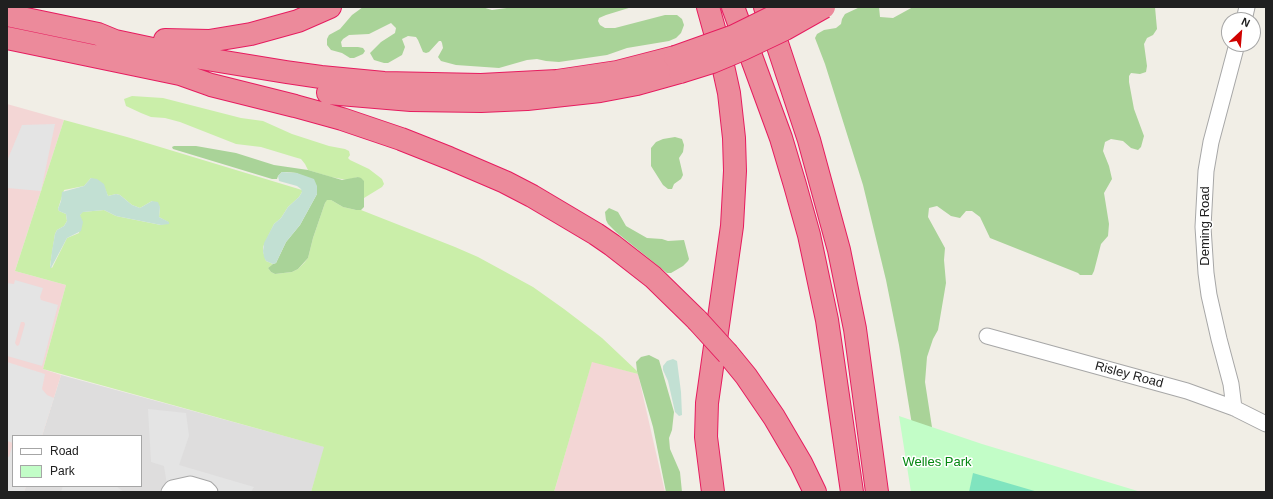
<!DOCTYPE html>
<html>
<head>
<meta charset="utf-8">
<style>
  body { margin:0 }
  #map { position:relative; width:1273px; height:499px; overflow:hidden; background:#f1eee6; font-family:Arial,sans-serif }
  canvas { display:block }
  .frame { position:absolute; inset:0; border:8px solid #202020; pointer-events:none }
  .legend { position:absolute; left:12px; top:435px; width:130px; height:52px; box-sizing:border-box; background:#fff; border:1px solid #a6a6a6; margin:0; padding:5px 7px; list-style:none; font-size:12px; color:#202020 }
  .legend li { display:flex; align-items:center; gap:8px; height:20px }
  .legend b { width:20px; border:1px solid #a6a6a6 }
  .north { position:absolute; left:1221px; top:12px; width:40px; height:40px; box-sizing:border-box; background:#fff; border:1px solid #a6a6a6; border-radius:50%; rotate:26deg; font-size:11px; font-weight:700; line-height:16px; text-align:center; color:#202020 }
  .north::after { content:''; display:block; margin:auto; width:14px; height:18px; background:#d00200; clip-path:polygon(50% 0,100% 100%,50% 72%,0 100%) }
</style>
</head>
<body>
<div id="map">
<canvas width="1273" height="499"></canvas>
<div class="frame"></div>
<ul class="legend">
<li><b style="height:5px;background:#fff"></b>Road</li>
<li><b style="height:11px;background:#c2fdc7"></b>Park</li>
</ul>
<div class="north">N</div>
</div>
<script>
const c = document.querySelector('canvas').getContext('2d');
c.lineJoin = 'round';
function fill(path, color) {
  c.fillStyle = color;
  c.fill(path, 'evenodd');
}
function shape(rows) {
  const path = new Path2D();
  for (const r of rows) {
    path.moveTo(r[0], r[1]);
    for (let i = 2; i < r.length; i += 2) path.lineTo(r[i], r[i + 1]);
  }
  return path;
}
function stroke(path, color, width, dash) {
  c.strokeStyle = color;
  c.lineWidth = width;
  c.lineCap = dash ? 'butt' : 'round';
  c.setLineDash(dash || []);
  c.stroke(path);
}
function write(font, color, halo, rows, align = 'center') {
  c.font = font + ' Arial,sans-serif';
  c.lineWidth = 3;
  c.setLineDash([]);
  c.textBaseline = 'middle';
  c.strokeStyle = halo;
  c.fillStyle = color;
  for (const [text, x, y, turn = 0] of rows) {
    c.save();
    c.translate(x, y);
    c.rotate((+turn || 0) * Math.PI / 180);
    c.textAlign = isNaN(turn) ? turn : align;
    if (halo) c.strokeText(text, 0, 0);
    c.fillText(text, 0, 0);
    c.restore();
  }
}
fill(shape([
  [61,375,325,447,311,492,24,492,26,486,141,486,141,436,42,436]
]), '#dedddd');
fill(shape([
  [7,104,64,120,15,271,66,285,43,369,61,375,42,436,13,436,13,486,26,486,24,492,7,492],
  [592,361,638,374,665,492,554,492]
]), '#f3d6d5');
fill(shape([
  [132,96,163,98,241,118,263,121,292,134,329,146,345,149,349,151,350,155,348,158,350,160,369,169,382,179,384,184,382,187,364,198,364,182,358,177,347,180,331,177,308,170,305,164,301,159,294,157,261,147,236,144,180,122,165,118,151,117,141,113,126,106,124,99],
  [64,120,127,137,302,190,302,192,299,197,288,207,281,218,274,224,263,247,263,251,266,261,273,264,268,268,271,272,275,274,292,272,298,269,304,263,308,258,313,238,325,203,327,199,331,200,343,207,356,210,361,210,455,247,478,257,533,287,564,309,602,338,637,371,638,374,592,362,554,492,311,492,324,447,43,369,66,285,15,271],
  [91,178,105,189,108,196,116,194,120,195,132,205,140,208,152,201,160,207,159,217,168,222,161,225,116,216,104,210,82,212,80,215,79,233,67,238,52,268,50,266,55,234,57,230,64,226,67,221,66,214,59,211,58,209,64,190,84,186]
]), '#caeea9');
fill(shape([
  [363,7,482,7,492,10,514,7,632,7,606,15,599,18,598,21,600,25,605,28,615,28,665,15,677,15,682,19,684,25,681,33,676,38,669,41,627,48,607,55,559,62,546,61,537,59,527,60,499,68,456,65,441,61,438,57,443,48,442,43,441,41,439,41,429,52,426,53,423,52,418,40,416,37,408,36,402,39,405,47,402,55,388,63,384,63,374,60,370,53,381,42,395,33,396,28,391,23,369,34,349,35,343,39,341,42,342,47,358,47,363,48,365,51,363,54,354,58,350,58,342,53,331,50,327,45,327,39,329,35,340,29,352,15],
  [860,7,879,7,880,17,893,18,913,7,1155,7,1157,29,1153,35,1147,38,1144,44,1147,66,1146,72,1140,74,1131,73,1129,76,1129,82,1134,109,1144,136,1141,147,1138,150,1131,148,1123,141,1111,139,1105,142,1103,151,1109,166,1112,179,1104,193,1109,224,1108,236,1101,244,1094,271,1092,275,1080,275,1078,273,990,238,980,217,972,211,966,211,960,218,951,216,937,206,929,208,928,217,945,248,944,260,946,283,938,330,933,339,927,357,925,382,942,492,923,492,899,345,886,280,863,185,825,64,815,38,817,34,824,30,836,28,841,24,842,19,845,14],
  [675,137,682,139,684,145,683,152,679,158,683,175,681,179,674,184,672,189,668,189,663,185,651,166,651,148,656,142,663,139],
  [174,146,196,146,236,153,274,165,308,170,342,180,358,177,361,178,364,181,364,207,361,210,356,210,343,207,331,200,327,200,325,203,313,238,308,258,298,269,292,272,275,274,271,272,268,268,273,264,276,263,286,242,300,225,317,194,297,173,286,172,282,172,278,176,277,179,272,179,173,149,172,147],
  [609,208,618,212,626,226,647,238,662,239,668,241,684,240,689,259,688,261,683,266,671,273,667,273,616,232,608,224,606,220,605,212],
  [649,355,659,360,670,398,674,412,672,430,669,438,670,449,680,472,682,492,666,492,653,427,637,371,636,362,641,357]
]), '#a9d398');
fill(shape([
  [282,172,297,173,314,179,317,186,317,194,300,225,286,242,276,263,273,264,266,261,264,257,263,251,264,243,274,224,281,218,288,207,299,197,302,192,301,189,297,186,279,181,278,176],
  [91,178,97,179,104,184,108,196,116,194,120,195,132,205,140,208,152,201,158,202,160,207,159,217,169,222,169,224,161,225,116,216,104,210,83,212,80,215,83,222,81,231,67,238,51,268,50,268,52,251,55,234,57,230,64,226,67,221,66,214,59,211,58,209,61,201,62,192,84,186],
  [673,359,677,361,681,392,682,415,679,416,675,412,668,381,663,370,663,366,667,361]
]), '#c2e0d3');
fill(shape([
  [899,416,982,444,1141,492,911,492]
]), '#c2fdc7');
fill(shape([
  [973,473,1038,492,969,492]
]), '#80e4bf');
fill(shape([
  [55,124,41,191,7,188,7,161,22,125],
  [15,280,43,288,40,297,41,300,58,305,42,366,7,356,7,283,14,284],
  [21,322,24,322,25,324,19,345,17,346,15,343],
  [7,362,45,374,42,389,47,395,54,398,42,436,13,436,13,486,26,486,24,492,7,492,7,456,9,457,13,443,7,441],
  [148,409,186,413,189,436,179,465,254,487,251,492,189,492,167,485,164,466,151,462],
  [63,486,116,486,124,492,61,492]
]), '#e4e4e4');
const minor = shape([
  [1244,20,1247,7],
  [987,336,1187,391,1234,408,1266,424],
  [1234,408,1231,384,1219,339,1209,295,1206,273,1203,227,1206,171,1211,142,1237,44],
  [169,492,172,488,190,484,207,489,210,492]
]);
const motorway = shape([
  [708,7,718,43,729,93,734,138,735,171,732,226,707,403,706,437,713,492],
  [733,7,781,138,795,185,809,235,827,320,852,492],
  [765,7,809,140,839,250,855,329,877,492],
  [7,15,98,34,115,41,176,54,286,72,321,77,384,83,481,85,557,81,617,72,675,57],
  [7,38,180,74,211,85,295,106,342,119,401,139,449,158,505,182,532,196,596,234,612,245,653,277,697,320],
  [165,40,209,41,251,34,298,21,330,7],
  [328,93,411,100,481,101,527,99,600,91,637,84,680,72],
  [728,354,746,376,774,417,801,463,815,492]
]);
stroke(minor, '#a7a7a7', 17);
stroke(motorway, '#e61c5f', 24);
stroke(minor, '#fff', 15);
stroke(motorway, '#ec8a9b', 22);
const motorwayBridge = shape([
  [675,57,734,36,793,7],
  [680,72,712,62,743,49,785,29,824,7],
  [697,320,728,354]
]);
stroke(motorwayBridge, '#e61c5f', 24, []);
stroke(motorwayBridge, '#ec8a9b', 22);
write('13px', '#202020', '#fff', [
  ["Deming Road",1205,226,-90],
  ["Risley Road",1129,375,15]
]);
write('13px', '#058711', '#fff', [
  ["Welles Park",937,462]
]);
</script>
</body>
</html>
